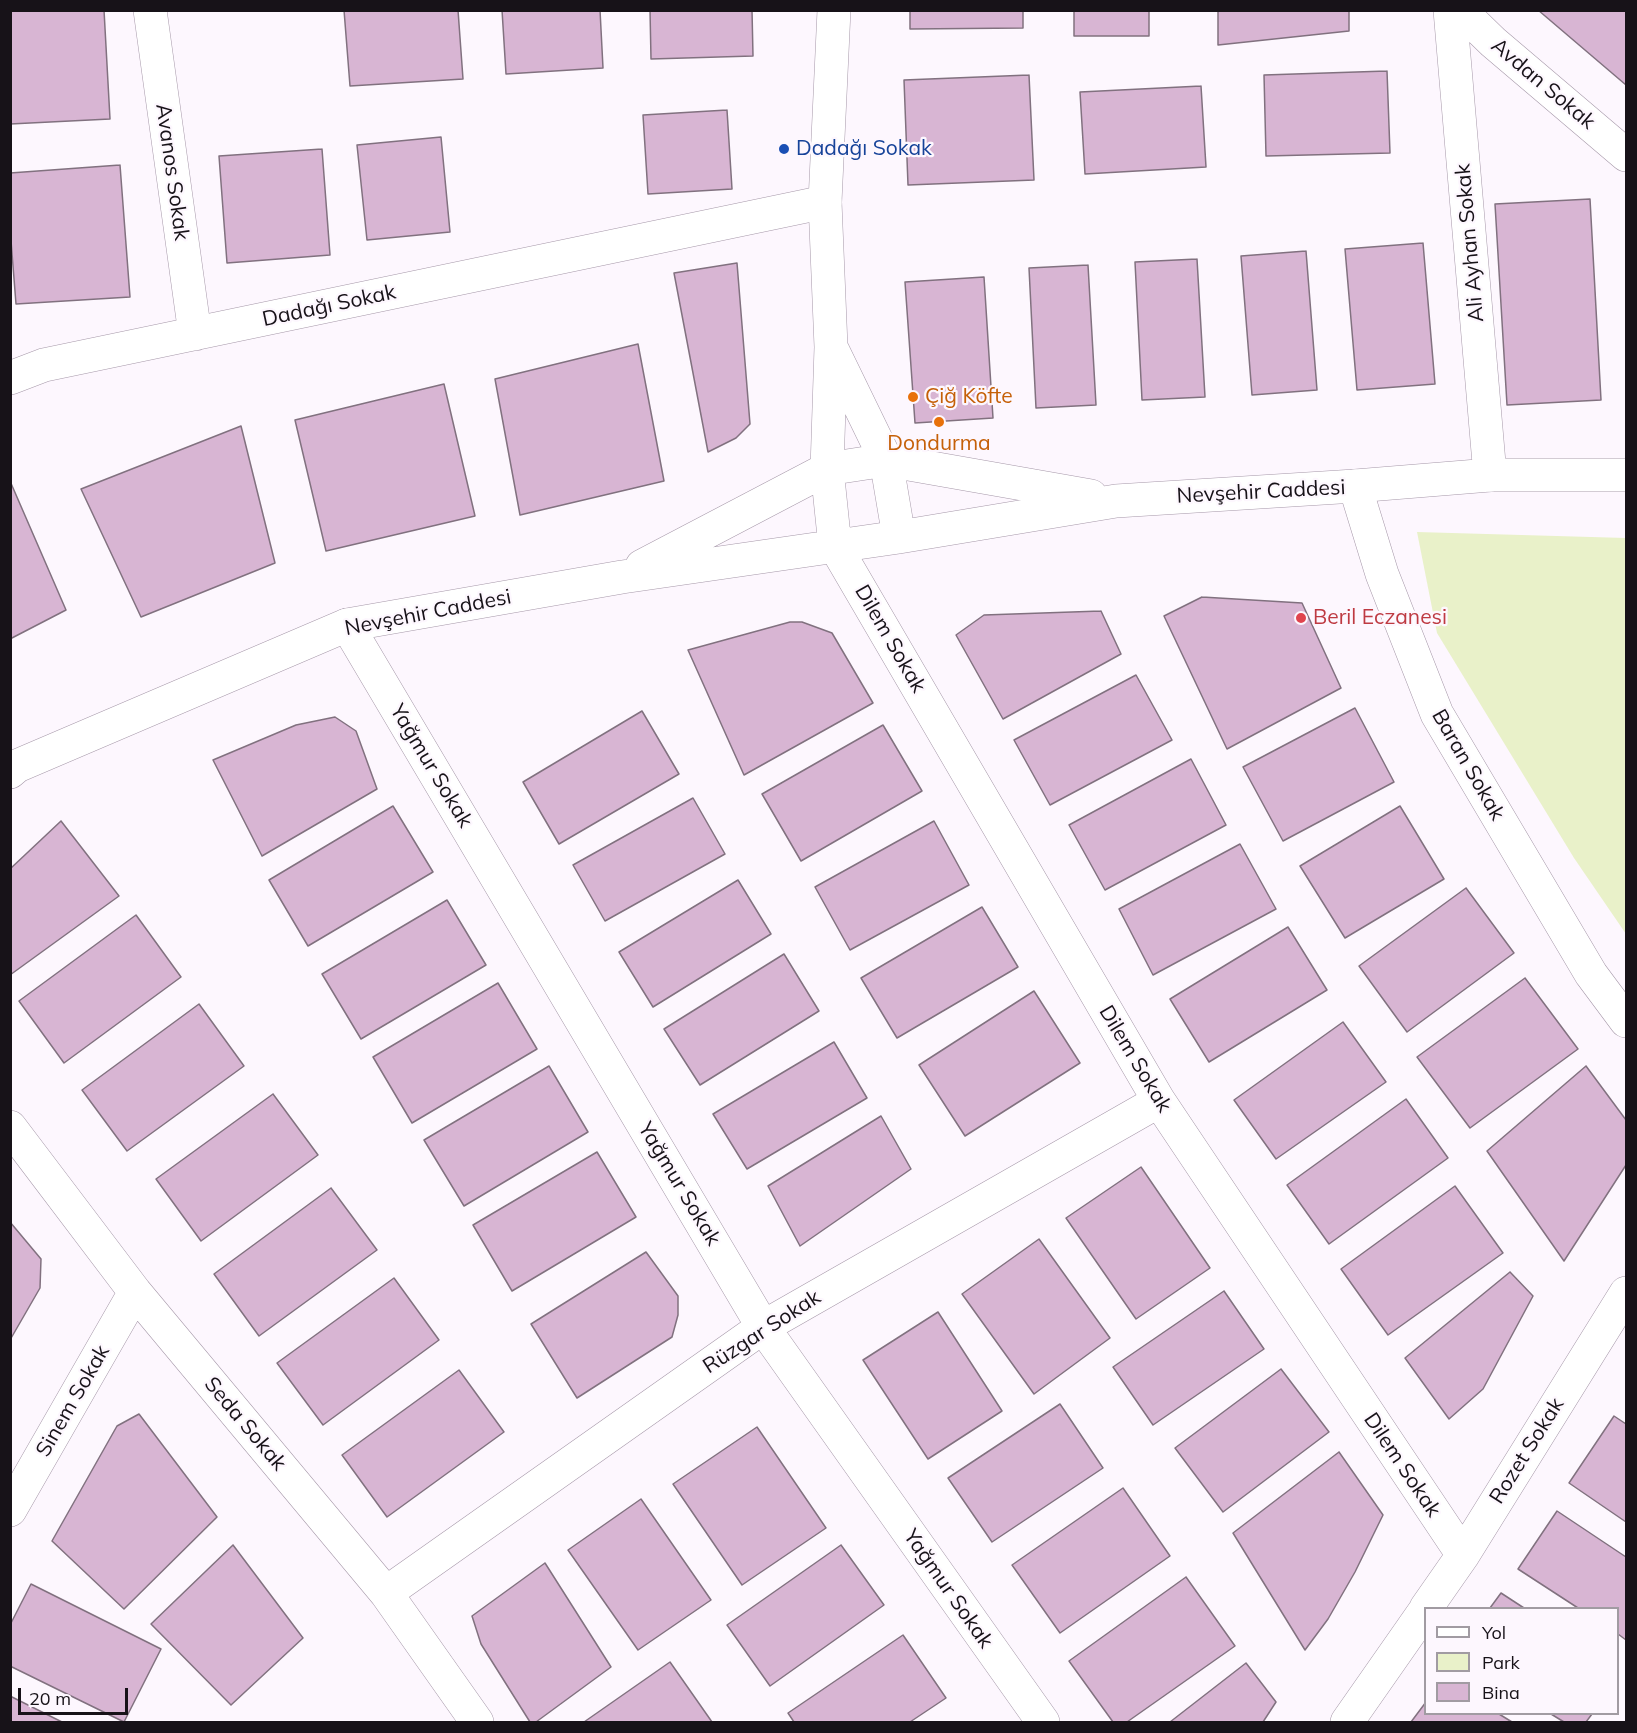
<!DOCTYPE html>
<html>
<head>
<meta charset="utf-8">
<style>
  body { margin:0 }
  #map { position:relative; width:1637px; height:1733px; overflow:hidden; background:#fdf7fe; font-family:Mulish,sans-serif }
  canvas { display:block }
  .frame { position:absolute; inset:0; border:12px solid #171218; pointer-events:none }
  .legend { position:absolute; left:1424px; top:1607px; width:195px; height:108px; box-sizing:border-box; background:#fdf7fe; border:2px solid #a19ba2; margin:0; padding:8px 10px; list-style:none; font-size:18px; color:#171218 }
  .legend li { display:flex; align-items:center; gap:12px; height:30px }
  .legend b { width:30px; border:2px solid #a19ba2 }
  .scale { position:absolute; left:18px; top:1688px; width:110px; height:27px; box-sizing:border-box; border:3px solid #171218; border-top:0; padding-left:8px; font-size:18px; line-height:21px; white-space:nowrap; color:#171218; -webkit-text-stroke:4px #fdf7fe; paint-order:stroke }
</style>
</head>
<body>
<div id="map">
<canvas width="1637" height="1733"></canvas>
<div class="frame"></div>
<ul class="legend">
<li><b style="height:8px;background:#fff"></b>Yol</li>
<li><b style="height:16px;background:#e9f1c9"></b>Park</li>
<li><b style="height:16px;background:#d8b5d3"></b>Bina</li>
</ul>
<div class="scale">20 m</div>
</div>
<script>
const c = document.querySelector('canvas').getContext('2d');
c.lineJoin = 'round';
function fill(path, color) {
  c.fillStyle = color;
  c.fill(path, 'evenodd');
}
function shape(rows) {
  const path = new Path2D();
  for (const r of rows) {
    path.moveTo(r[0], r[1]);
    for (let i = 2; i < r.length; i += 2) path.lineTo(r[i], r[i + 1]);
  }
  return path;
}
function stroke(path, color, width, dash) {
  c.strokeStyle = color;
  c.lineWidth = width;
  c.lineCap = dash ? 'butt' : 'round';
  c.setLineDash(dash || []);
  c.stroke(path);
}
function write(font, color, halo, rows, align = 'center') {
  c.font = font + ' Mulish,sans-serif';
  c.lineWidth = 4.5;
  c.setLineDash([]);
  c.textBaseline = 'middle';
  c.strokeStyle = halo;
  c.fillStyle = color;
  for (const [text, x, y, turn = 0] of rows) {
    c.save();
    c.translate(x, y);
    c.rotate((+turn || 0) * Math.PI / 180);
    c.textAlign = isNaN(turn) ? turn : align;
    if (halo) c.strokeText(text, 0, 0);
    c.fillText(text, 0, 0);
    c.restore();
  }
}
fill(shape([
  [1417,532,1626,538,1626,934,1574,858,1437,633]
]), '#e9f1c9');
const building = shape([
  [10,10,104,10,110,119,10,124,10,10],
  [344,10,458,10,463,79,350,86,344,10],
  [502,10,600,10,603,68,506,74,502,10],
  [650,10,752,10,753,56,651,59,650,10],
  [910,10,1023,10,1023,28,910,29,910,10],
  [1074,10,1149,10,1149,36,1074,36,1074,10],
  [1218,10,1349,10,1349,31,1218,45,1218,10],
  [1538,10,1626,10,1626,85,1538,10],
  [1387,71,1390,153,1266,156,1264,75,1387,71],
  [1029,75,1034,180,908,185,904,80,1029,75],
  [1201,86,1206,167,1085,174,1080,92,1201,86],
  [727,110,732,189,648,194,643,115,727,110],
  [441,137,450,232,367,240,357,145,441,137],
  [322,149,330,255,227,263,219,156,322,149],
  [120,165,130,297,16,304,10,228,10,173,120,165],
  [1590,199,1601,400,1507,405,1495,204,1590,199],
  [1423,243,1435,384,1357,390,1345,249,1423,243],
  [1306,251,1317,390,1252,395,1241,256,1306,251],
  [1197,259,1205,397,1142,400,1135,262,1197,259],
  [737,263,750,424,736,438,708,452,674,273,737,263],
  [1088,265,1096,405,1036,408,1029,268,1088,265],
  [984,277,993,418,915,423,905,282,984,277],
  [638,344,664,481,520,515,495,379,638,344],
  [444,384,475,516,326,551,295,420,444,384],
  [241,426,275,563,141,617,81,489,241,426],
  [10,481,66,610,10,639,10,481],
  [1202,597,1302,603,1341,688,1227,749,1164,616,1202,597],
  [1101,611,1121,654,1003,719,956,635,984,615,1101,611],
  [790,622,802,622,832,633,873,703,744,775,688,650,790,622],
  [1136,675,1172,740,1050,805,1014,740,1136,675],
  [1355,708,1394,782,1283,841,1243,767,1355,708],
  [642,711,679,774,559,844,523,782,642,711],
  [335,717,356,731,377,789,262,856,213,760,296,725,335,717],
  [883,725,922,791,801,861,762,794,883,725],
  [1191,759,1226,825,1105,890,1069,825,1191,759],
  [693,798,725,854,605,921,573,865,693,798],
  [393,806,433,872,308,946,269,880,393,806],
  [1400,806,1444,879,1345,938,1300,866,1400,806],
  [61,821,119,896,10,975,10,869,61,821],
  [934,821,969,885,850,950,815,887,934,821],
  [1240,844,1276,909,1153,975,1119,909,1240,844],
  [738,880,771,934,653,1007,619,952,738,880],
  [1466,888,1514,953,1407,1032,1359,966,1466,888],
  [447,900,486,965,361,1039,322,974,447,900],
  [982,907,1018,967,897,1038,861,978,982,907],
  [136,915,181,977,64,1063,19,1001,136,915],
  [1288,927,1327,990,1209,1062,1170,999,1288,927],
  [784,954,819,1011,700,1085,664,1029,784,954],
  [1525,978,1578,1049,1470,1128,1417,1057,1525,978],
  [498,983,537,1049,412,1123,373,1057,498,983],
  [1034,991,1080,1063,965,1136,919,1065,1034,991],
  [199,1004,244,1066,127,1151,82,1090,199,1004],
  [1343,1022,1386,1082,1276,1159,1234,1100,1343,1022],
  [834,1042,867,1098,747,1169,713,1114,834,1042],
  [549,1066,588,1132,464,1206,424,1140,549,1066],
  [1586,1066,1626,1120,1626,1165,1564,1261,1487,1151,1586,1066],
  [273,1094,318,1155,201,1241,156,1179,273,1094],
  [1406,1099,1448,1158,1329,1244,1287,1185,1406,1099],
  [881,1116,911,1169,800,1246,768,1186,881,1116],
  [597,1152,636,1217,512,1291,473,1225,597,1152],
  [1141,1167,1210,1268,1136,1319,1066,1218,1141,1167],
  [1455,1186,1503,1253,1388,1335,1341,1269,1455,1186],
  [331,1188,377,1250,259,1336,214,1274,331,1188],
  [10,1222,41,1259,40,1288,10,1340,10,1222],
  [1039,1239,1110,1338,1034,1394,962,1294,1039,1239],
  [646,1252,678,1296,678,1315,672,1337,577,1398,531,1324,646,1252],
  [1510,1272,1533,1296,1483,1389,1449,1419,1405,1358,1510,1272],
  [394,1278,439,1340,323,1425,277,1363,394,1278],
  [1224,1291,1264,1349,1153,1425,1113,1367,1224,1291],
  [938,1312,1002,1411,928,1459,863,1360,938,1312],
  [1281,1369,1329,1432,1223,1512,1175,1448,1281,1369],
  [459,1370,504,1432,387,1517,342,1455,459,1370],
  [1060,1404,1103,1468,992,1542,948,1478,1060,1404],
  [139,1414,217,1517,124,1609,52,1541,117,1426,139,1414],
  [1614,1416,1626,1424,1626,1522,1569,1483,1614,1416],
  [757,1427,826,1528,742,1585,673,1484,757,1427],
  [1339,1452,1383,1515,1355,1572,1328,1619,1305,1650,1233,1533,1339,1452],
  [1123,1488,1170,1556,1060,1633,1012,1565,1123,1488],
  [641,1499,711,1600,638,1650,568,1550,641,1499],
  [1557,1511,1626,1557,1626,1640,1618,1634,1618,1608,1578,1608,1518,1569,1557,1511],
  [233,1545,303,1638,231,1705,151,1624,233,1545],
  [841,1545,884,1605,770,1686,727,1625,841,1545],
  [545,1563,611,1667,536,1722,530,1722,481,1644,472,1616,545,1563],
  [1186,1577,1235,1646,1127,1722,1113,1722,1069,1661,1186,1577],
  [31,1584,161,1649,124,1722,10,1666,10,1625,31,1584],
  [1501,1593,1524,1608,1490,1608,1501,1593],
  [903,1635,946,1698,910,1722,794,1722,788,1713,903,1635],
  [670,1662,712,1722,584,1722,670,1662],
  [1246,1663,1276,1702,1263,1722,1170,1722,1246,1663],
  [10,1696,62,1722,10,1722,10,1696],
  [1426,1702,1426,1714,1499,1714,1512,1722,1411,1722,1426,1702],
  [1551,1714,1592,1714,1586,1722,1564,1722,1551,1714]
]);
fill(building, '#d8b5d3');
stroke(building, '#81717f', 1.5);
const street = shape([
  [150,10,195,334],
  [1450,10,1490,475],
  [1460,10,1493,42,1626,155],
  [10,378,44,365,825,202],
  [1355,486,1382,574,1437,714,1591,974,1626,1021],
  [835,546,1159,1101,1463,1555],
  [347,625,763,1327,1043,1722],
  [10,1127,135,1292,386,1593,477,1722],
  [10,1510,135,1292],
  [386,1593,763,1327,1159,1101],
  [1426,1608,1463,1555,1626,1293],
  [1347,1722,1426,1609]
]);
const secondary = shape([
  [834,10,825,202,831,347,827,469,835,546],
  [833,351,886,460,899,537],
  [642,566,827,469,886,460,1091,496],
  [10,772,17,766,347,625,622,577,899,537,1116,501,1355,486,1490,475,1626,475]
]);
stroke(street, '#a698a9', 34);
stroke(secondary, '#a698a9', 34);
stroke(street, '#fff', 33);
stroke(secondary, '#fff', 33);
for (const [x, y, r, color] of [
  [784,149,6,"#1a4fb4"],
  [913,397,6,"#e8710a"],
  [939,422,6,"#e8710a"],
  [1301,618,6,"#e0444e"]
]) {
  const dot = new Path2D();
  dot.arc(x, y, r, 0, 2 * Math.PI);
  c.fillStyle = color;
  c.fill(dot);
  stroke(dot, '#fdf7fe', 2);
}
write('21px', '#171218', '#fdf7fe', [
  ["Avdan Sokak",1543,84,40],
  ["Avanos Sokak",172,172,82],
  ["Ali Ayhan Sokak",1470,243,-95],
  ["Dadağı Sokak",329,306,-12],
  ["Nevşehir Caddesi",1261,492,-3],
  ["Nevşehir Caddesi",428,613,-11],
  ["Dilem Sokak",890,639,60],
  ["Baran Sokak",1468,765,60],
  ["Yağmur Sokak",431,766,59],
  ["Dilem Sokak",1135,1059,59],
  ["Yağmur Sokak",679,1184,59],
  ["Rüzgar Sokak",762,1332,-33],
  ["Sinem Sokak",73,1401,-60],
  ["Seda Sokak",245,1424,50],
  ["Rozet Sokak",1527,1451,-58],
  ["Dilem Sokak",1402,1465,56],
  ["Yağmur Sokak",948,1589,55]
]);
write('21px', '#164399', '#fdf7fe', [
  ["Dadağı Sokak",796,149]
], 'left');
write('21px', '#c56008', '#fdf7fe', [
  ["Çiğ Köfte",925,397],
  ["Dondurma",939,444,"center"]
], 'left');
write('21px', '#be3a42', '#fdf7fe', [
  ["Beril Eczanesi",1313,618]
], 'left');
</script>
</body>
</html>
